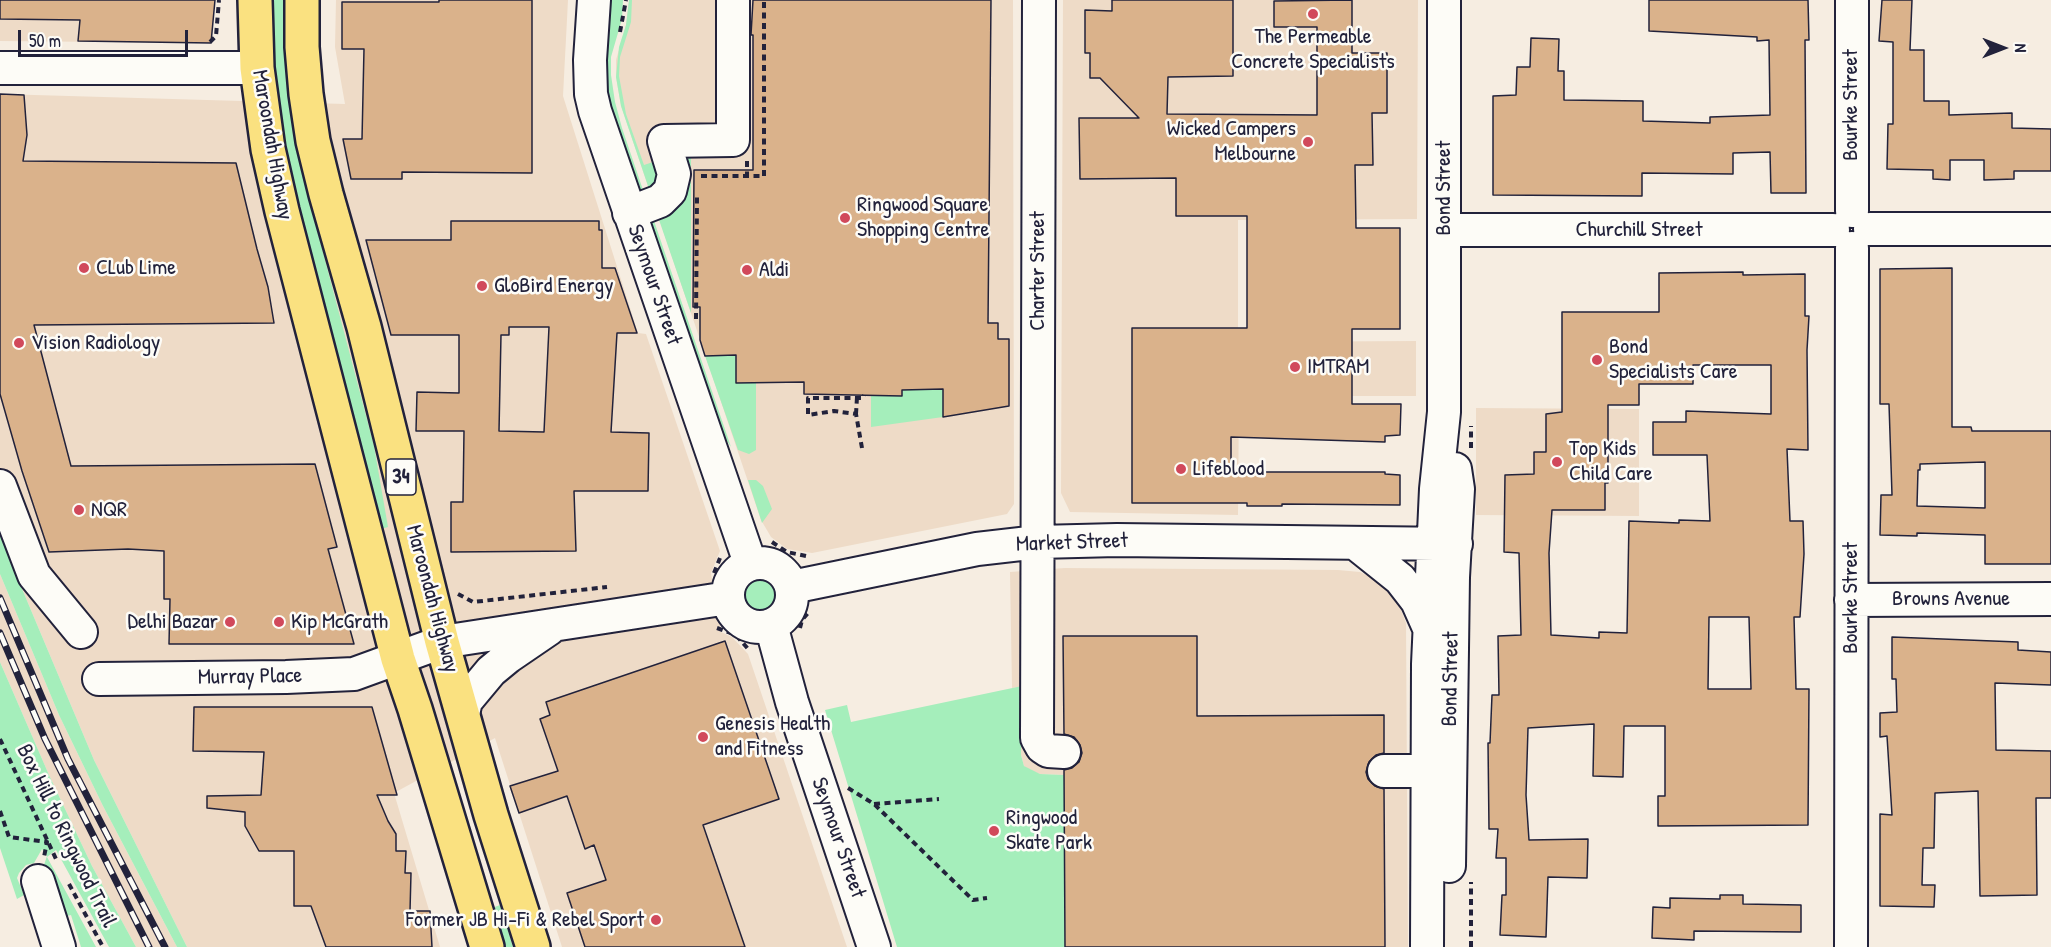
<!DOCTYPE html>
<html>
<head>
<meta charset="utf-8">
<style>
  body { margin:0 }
  #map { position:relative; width:2051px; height:947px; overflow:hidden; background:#f6ede1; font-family:"Patrick Hand",sans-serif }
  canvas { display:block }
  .north { position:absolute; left:1973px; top:18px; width:60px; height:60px; -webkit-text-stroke:4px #fdfcf7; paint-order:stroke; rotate:90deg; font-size:16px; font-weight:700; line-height:24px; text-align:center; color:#22223b }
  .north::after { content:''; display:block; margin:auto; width:21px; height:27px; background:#22223b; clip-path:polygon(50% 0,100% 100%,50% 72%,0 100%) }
  .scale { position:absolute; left:18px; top:30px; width:170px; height:27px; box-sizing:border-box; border:3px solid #22223b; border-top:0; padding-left:8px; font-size:18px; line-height:21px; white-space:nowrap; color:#22223b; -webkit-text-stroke:4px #fdfcf7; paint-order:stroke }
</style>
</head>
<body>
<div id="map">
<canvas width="2051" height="947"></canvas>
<div class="north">N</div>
<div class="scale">50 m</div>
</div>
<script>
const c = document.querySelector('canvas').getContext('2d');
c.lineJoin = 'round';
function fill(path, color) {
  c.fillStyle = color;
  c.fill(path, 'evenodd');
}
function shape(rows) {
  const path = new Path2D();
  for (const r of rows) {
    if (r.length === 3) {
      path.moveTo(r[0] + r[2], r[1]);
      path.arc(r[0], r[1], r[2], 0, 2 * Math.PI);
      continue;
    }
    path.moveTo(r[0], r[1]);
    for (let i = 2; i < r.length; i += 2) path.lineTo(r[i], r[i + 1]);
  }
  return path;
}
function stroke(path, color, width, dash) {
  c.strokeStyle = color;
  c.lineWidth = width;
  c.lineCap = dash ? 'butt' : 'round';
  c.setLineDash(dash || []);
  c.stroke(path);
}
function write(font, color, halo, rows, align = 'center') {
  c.font = font + ' "Patrick Hand",sans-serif';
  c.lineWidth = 5;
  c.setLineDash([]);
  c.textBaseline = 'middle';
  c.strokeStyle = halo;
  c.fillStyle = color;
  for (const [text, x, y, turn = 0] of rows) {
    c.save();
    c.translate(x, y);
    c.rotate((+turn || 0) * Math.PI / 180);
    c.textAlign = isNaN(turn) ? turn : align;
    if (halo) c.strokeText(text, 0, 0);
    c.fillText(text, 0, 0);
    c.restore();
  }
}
fill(shape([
  [0,0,214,0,211,43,0,41],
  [336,0,568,0,563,96,638,333,646,334,720,551,711,573,721,632,732,637,748,654,847,947,562,947,495,738,394,793,440,947,187,947,94,760,12,565,0,528,0,94,345,104,335,47],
  [629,0,1013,0,1014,504,1007,514,812,553,787,549,771,537,761,520,621,106,616,77,616,60,626,25],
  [1063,0,1418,0,1417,219,1238,220,1238,342,1416,341,1416,396,1239,396,1238,515,1070,512,1061,493],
  [1476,408,1639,409,1639,516,1476,515],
  [1065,568,1338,570,1360,572,1375,579,1387,590,1401,610,1406,623,1408,947,1065,947,1064,775,1040,774,1030,771,1024,766,1021,755,1022,687,1012,688,1010,572],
  [0,574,59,715,103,806,177,947,136,947,92,866,49,775,0,662]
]), '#eedbc7');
fill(shape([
  [274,0,286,0,285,60,295,132,304,180,374,446,388,527,381,529,285,154,278,112,272,46],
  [609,0,623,0,622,19,611,57,611,75,615,102,622,128,644,193,638,190,609,108,606,87,605,66],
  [629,0,632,0,631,22,620,57,619,76,626,114,644,165,659,160,663,177,650,192,621,106,616,77,619,47,626,25],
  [691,149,691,313,657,214,682,157],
  [652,215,731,447,719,429,648,221],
  [736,355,736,383,756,383,756,450,749,454,738,450,705,356],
  [943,389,943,417,871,427,871,395,902,396,902,390],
  [748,480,756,480,763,486,772,509,762,523],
  [0,528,12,565,94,760,187,947,177,947,103,806,59,715,0,574],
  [759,593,18],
  [0,662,49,775,92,866,136,947,109,947,56,850,47,857,96,947,81,947,71,915,63,917,55,876,50,868,44,865,47,856,42,849,34,863,26,865,19,873,17,878,24,895,17,899,0,848],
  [1022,686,1021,755,1024,766,1040,774,1064,775,1065,947,897,947,825,710,847,705,851,722],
  [500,905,513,947,504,947,492,908]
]), '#a5eebb');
const building = shape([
  [0,0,215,0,211,43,78,41,80,20,0,19,0,0],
  [439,0,532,0,532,173,402,172,402,179,351,179,343,139,362,139,364,49,342,49,342,2,439,2,439,0],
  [753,0,991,0,988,323,998,323,998,339,1009,339,1009,406,943,417,943,389,902,390,902,396,804,394,804,382,736,383,736,355,705,356,700,340,700,307,693,307,694,170,753,170,753,35,751,35,753,0],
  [1112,0,1233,0,1233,76,1168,77,1167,114,1317,115,1317,27,1274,27,1274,1,1352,0,1352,53,1387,53,1387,113,1372,113,1373,165,1355,165,1356,228,1400,228,1400,329,1352,329,1352,404,1401,404,1400,435,1385,436,1385,442,1231,437,1231,472,1385,472,1385,474,1400,475,1400,505,1282,504,1282,506,1247,506,1247,503,1132,503,1132,328,1247,328,1247,216,1176,216,1176,178,1080,179,1079,118,1139,118,1100,78,1090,78,1090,53,1085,53,1085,10,1112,11,1112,0],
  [1649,0,1808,0,1809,40,1805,40,1806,193,1771,193,1770,152,1733,153,1733,174,1642,173,1642,196,1493,195,1493,96,1516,95,1517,67,1530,67,1531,38,1559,39,1558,71,1564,71,1564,100,1643,101,1643,121,1710,123,1710,117,1770,115,1769,40,1757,41,1757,37,1649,31,1649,0],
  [1882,0,1912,0,1910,50,1924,50,1924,101,1949,101,1949,115,2012,113,2012,128,2051,129,2051,171,2014,171,2014,179,1984,180,1984,160,1950,160,1950,180,1933,179,1933,170,1887,169,1888,124,1893,124,1893,42,1879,41,1882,0],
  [0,94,24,95,27,135,23,161,236,163,257,249,268,287,274,323,34,325,71,466,315,464,337,547,328,549,354,644,169,644,170,599,164,599,164,551,128,549,49,552,22,471,0,394,0,94],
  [451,221,599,221,599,230,602,230,602,268,615,268,637,333,617,333,611,432,649,433,648,491,574,491,576,551,451,552,451,502,463,502,464,431,416,431,417,392,459,393,459,335,391,335,366,240,451,240,451,221],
  [509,327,549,327,544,432,499,431,501,335,509,335,509,327],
  [1952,268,1952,427,1971,427,1972,431,2051,431,2051,564,1985,564,1985,535,1917,533,1917,536,1880,535,1881,495,1892,495,1889,404,1880,404,1880,269,1952,268],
  [1985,462,1985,508,1917,506,1918,470,1920,470,1920,464,1985,462],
  [1743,272,1743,275,1805,274,1805,316,1809,316,1807,350,1808,450,1787,449,1790,521,1803,521,1804,554,1800,617,1794,617,1796,689,1809,689,1808,825,1658,826,1658,796,1665,796,1665,726,1624,726,1623,777,1593,776,1594,724,1528,728,1526,795,1529,840,1588,839,1587,878,1548,877,1546,937,1500,935,1502,895,1506,895,1506,858,1496,858,1498,829,1489,829,1488,743,1490,743,1492,695,1499,695,1498,636,1521,635,1519,553,1504,552,1505,475,1534,474,1534,452,1546,452,1546,414,1562,412,1562,312,1659,312,1659,273,1743,272],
  [1693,365,1771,365,1771,414,1686,411,1686,422,1653,422,1653,455,1707,455,1710,521,1679,520,1679,523,1629,521,1627,633,1599,632,1599,638,1551,635,1549,553,1552,510,1605,510,1605,483,1608,483,1608,405,1639,405,1639,384,1693,384,1693,365],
  [1709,617,1749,617,1751,689,1708,689,1709,617],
  [1063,636,1197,636,1197,716,1384,715,1384,753,1376,755,1369,762,1366,772,1368,779,1375,786,1384,789,1385,947,1065,947,1064,770,1072,768,1079,762,1082,753,1080,745,1074,737,1064,734,1063,636],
  [1892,637,2018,642,2018,650,2051,652,2051,685,1995,683,1996,750,2051,751,2051,798,2036,798,2037,895,1980,896,1978,791,1935,793,1934,848,1923,848,1922,885,1935,885,1934,907,1880,906,1880,814,1892,815,1887,736,1880,737,1880,713,1897,712,1896,679,1892,679,1892,637],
  [725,641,779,799,703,825,745,947,585,947,567,893,606,880,594,845,585,849,567,796,519,813,510,786,558,771,540,719,550,715,546,702,725,641],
  [194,707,372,707,397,795,377,795,388,821,396,834,396,851,406,851,405,873,411,873,410,911,430,911,432,947,326,947,311,906,294,906,294,851,259,851,245,826,245,812,207,808,207,796,261,795,264,752,193,751,194,707],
  [1720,895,1743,895,1743,904,1801,905,1801,932,1694,931,1694,940,1652,938,1653,907,1670,908,1670,898,1720,899,1720,895]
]);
fill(building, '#dab28b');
stroke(building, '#22223b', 1.5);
const minor = shape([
  [594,0,590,60,591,94,595,111,750,563],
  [1039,0,1037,738,1042,747,1048,751,1064,752],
  [0,68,257,68],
  [1852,211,1852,0],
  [629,213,660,201,670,191,674,174,664,141,733,140,733,0],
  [1870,229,2051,229],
  [1444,230,1833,230],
  [0,486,34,575,81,632],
  [1355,543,1400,579,1417,601,1429,628],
  [760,595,32],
  [792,587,977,549,1038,542,1117,540,1456,544],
  [1851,600,2051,599],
  [771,625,792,702,874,947],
  [99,679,286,677,354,674,442,642,728,598],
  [463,714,466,701,491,671,508,657,549,629],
  [1384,771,1449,771],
  [1449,866,1453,577,1458,489,1455,469],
  [38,881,59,947],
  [1427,947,1428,664,1436,489,1444,412,1444,0],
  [1851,947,1852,248]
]);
const highway = shape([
  [255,0,257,68,268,149,282,211,398,659,415,709,487,947],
  [302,0,302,47,306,94,313,141,326,194,364,327,442,642,491,815,533,947]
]);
stroke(minor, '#22223b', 36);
stroke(highway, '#22223b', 38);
stroke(shape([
  [620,32,626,0],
  [210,42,216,36,219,0],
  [747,161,747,176],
  [701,176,764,176,764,0],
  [696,319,697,197],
  [856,414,857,397],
  [862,448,856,414,834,411,808,415,808,398,863,398,864,395],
  [1471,448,1471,426],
  [772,542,787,552,806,556],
  [714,573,720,558],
  [458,594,473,602,607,587],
  [717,628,736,635,749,650],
  [800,628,802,620,809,612],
  [0,739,56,859],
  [848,788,874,804,973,900,987,898],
  [874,804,939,799],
  [0,811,9,837,47,842,44,857],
  [69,884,103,947],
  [1471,947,1471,882]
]), '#22223b', 4, [6, 4.5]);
stroke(minor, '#fdfcf7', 32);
stroke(highway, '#fae180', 33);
const rail = shape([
  [0,598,68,759,165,947],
  [0,633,45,739,149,947]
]);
stroke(rail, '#22223b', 7);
stroke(rail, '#fdfcf7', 4.5, [14]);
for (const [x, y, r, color] of [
  [1313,14,6,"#d1495b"],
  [1308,142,6,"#d1495b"],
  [845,218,6,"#d1495b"],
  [84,268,6,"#d1495b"],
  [747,270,6,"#d1495b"],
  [482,286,6,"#d1495b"],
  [19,343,6,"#d1495b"],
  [1597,360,6,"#d1495b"],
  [1295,367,6,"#d1495b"],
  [1557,462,6,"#d1495b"],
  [1181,469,6,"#d1495b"],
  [79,510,6,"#d1495b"],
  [230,622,6,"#d1495b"],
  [279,622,6,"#d1495b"],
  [703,737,6,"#d1495b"],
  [994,831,6,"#d1495b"],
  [656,920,6,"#d1495b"]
]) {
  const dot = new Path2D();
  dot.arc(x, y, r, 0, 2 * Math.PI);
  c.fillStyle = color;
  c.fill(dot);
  stroke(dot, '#fdfcf7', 2);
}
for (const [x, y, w] of [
  [401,477,30]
]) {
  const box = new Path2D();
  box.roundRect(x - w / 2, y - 18, w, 36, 4.5);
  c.fillStyle = '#fdfcf7';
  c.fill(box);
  stroke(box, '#22223b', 1.5);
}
write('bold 21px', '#22223b', null, [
  ["34",401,477]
]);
write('22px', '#22223b', '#fdfcf7', [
  ["The Permeable",1313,37,"center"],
  ["Concrete Specialists",1313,62,"center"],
  ["Wicked Campers",1296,129,"right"],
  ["Melbourne",1296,154,"right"],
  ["Ringwood Square",857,205],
  ["Shopping Centre",857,230],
  ["CLub Lime",96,268],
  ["Aldi",759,270],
  ["GloBird Energy",494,286],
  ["Vision Radiology",31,343],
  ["Bond",1609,347],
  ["Specialists Care",1609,372],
  ["IMTRAM",1307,367],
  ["Top Kids",1569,449],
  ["Child Care",1569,474],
  ["Lifeblood",1193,469],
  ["NQR",91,510],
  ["Delhi Bazar",218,622,"right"],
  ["Kip McGrath",291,622],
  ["Genesis Health",715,724],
  ["and Fitness",715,749],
  ["Ringwood",1006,818],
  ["Skate Park",1006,843],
  ["Former JB Hi-Fi & Rebel Sport",644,920,"right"]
], 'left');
write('22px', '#22223b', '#fdfcf7', [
  ["Bourke Street",1851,105,-90],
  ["Maroondah Highway",272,145,80],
  ["Bond Street",1444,188,-90],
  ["Churchill Street",1639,230],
  ["Charter Street",1038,271,-90],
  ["Seymour Street",654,285,71],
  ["Market Street",1072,543,-2],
  ["Bourke Street",1851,598,-90],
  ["Maroondah Highway",432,599,75],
  ["Browns Avenue",1951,599],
  ["Murray Place",250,677,-1],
  ["Bond Street",1451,679,-89],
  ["Box Hill to Ringwood Trail",66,836,64],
  ["Seymour Street",838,838,71]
]);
</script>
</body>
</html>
